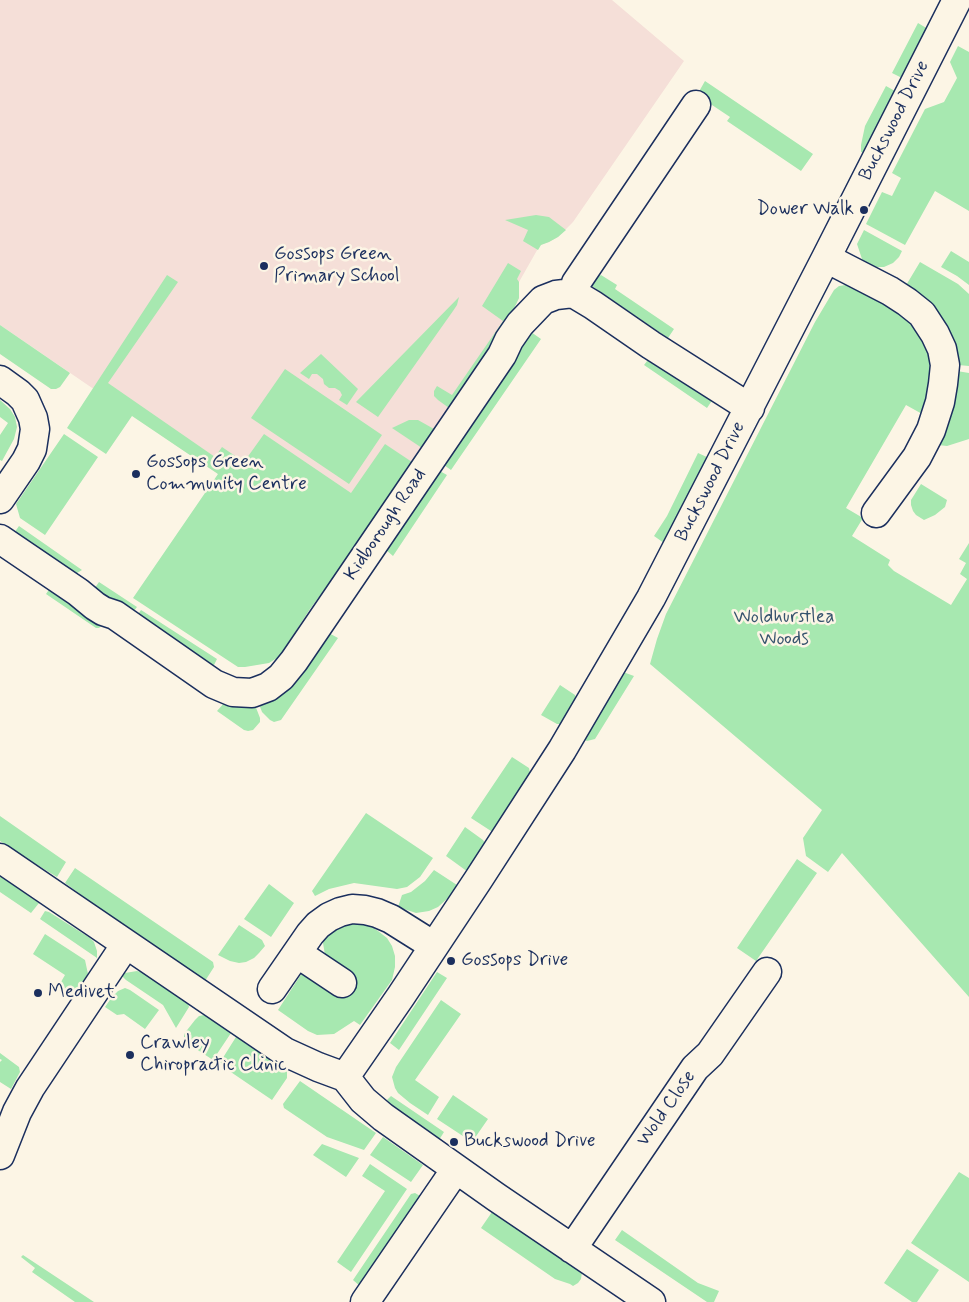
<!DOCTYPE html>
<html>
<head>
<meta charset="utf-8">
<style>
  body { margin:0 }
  canvas { display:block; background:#fcf5e5 }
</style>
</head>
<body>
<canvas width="969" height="1302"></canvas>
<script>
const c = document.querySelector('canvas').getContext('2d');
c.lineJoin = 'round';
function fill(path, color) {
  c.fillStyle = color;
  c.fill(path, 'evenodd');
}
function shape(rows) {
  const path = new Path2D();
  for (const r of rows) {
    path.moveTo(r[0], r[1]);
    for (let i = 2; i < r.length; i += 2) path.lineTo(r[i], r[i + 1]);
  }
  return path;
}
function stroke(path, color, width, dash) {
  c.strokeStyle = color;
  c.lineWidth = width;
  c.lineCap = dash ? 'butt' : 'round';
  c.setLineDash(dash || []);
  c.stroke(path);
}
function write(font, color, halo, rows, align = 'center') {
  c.font = font + ' Mynerve,sans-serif';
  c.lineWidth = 5;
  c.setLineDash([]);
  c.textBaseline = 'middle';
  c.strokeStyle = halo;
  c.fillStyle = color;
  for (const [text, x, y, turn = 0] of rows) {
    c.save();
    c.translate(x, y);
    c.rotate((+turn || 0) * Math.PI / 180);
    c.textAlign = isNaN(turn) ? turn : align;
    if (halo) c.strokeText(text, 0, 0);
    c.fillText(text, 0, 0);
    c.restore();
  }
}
fill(shape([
  [0,0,612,0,684,61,573,222,558,237,549,242,540,245,519,282,519,298,509,319,346,559,218,474,0,325]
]), '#f5dfd8');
fill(shape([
  [918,23,928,29,902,78,892,73],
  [958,46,969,52,969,211,935,191,905,245,866,224,882,192,892,196,901,178,892,173,925,109,944,102,957,78,950,62],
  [705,81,813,154,801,171,727,121,730,117,697,95],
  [886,86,895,91,864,153,861,152,861,145,865,126],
  [536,215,549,217,566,230,558,237,549,242,541,245,538,250,523,241,528,230,505,220],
  [864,230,902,251,899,257,893,263,884,267,876,267,868,264,862,259,857,244],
  [951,251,969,262,969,285,957,276,941,267],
  [920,262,958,284,969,294,969,366,958,365,951,336,944,322,935,310,905,287],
  [508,263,521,271,517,279,519,282,519,298,509,319,449,408,438,400,434,396,434,391,437,386,452,395,503,321,482,306],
  [167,275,178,282,108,383,215,457,222,447,244,462,264,434,351,493,385,444,412,462,344,563,310,609,283,651,277,658,269,663,245,667,238,667,133,598,218,474,132,416,106,454,67,428],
  [601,275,617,285,615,289,674,329,668,338,592,286,598,277],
  [846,285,854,286,898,310,913,323,932,356,933,374,924,415,906,405,846,508,863,518,852,536,890,560,888,565,894,571,951,605,967,579,960,574,966,563,959,559,969,543,969,997,842,853,828,872,806,856,803,838,822,810,650,664,657,639,666,614,815,322,834,290,839,286],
  [459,297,457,305,453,311,378,417,356,402],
  [0,325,70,373,60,387,56,389,51,389,0,354],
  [531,332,541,339,451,470,441,463],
  [321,354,358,389,347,405,339,400,342,395,340,391,335,388,329,388,324,384,323,379,317,374,312,374,309,379,300,373],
  [651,356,713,399,707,408,644,365],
  [285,369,382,435,349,484,251,418],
  [957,371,969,373,969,439,947,446,938,445],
  [0,400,10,409,15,417,17,427,14,439,2,461,0,460,0,435,8,423,0,417],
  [409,420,418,420,434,429,422,448,392,428],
  [64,434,98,457,45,535,20,518,16,504],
  [698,453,709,458,664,543,654,536,667,516],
  [438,470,447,475,393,556,385,549],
  [921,484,947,500,945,507,935,515,924,520,916,515,913,511,911,505,911,500],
  [19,526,82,570,77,573,70,574,12,536],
  [99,582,137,607,130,616,90,595],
  [52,585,76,601,78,611,90,619,96,616,106,621,99,628,96,628,46,594],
  [141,610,217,659,211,671,134,620],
  [327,632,338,638,281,720,274,722,270,720,262,712,259,704,273,699,282,694,289,687],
  [623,672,634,676,595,739,587,741,583,739],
  [560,685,575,695,576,698,560,724,557,724,541,715],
  [225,702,255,705,260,718,260,722,253,730,248,731,244,730,217,711],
  [512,757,529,768,530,773,495,830,491,831,471,818],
  [366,813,433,858,420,877,407,887,397,889,354,883,329,889,315,896,312,891],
  [0,816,66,862,57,877,21,855,0,841],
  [465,827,483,840,486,845,468,872,446,856],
  [797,859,817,873,756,961,737,948],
  [75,868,213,962,214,967,205,981,100,909,65,883],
  [434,870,457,885,449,897,438,907,429,911,416,913,398,907,402,895,411,892,425,881],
  [0,876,39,903,31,913,0,892],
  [269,884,294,903,271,937,244,919],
  [45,911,49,912,90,938,94,942,97,951,97,958,40,919],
  [358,923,370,926,378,931,387,938,392,946,395,956,395,967,392,980,360,1025,354,1021,334,1034,317,1035,308,1031,278,1010,302,973,340,998,354,976,325,955,323,943,325,937,330,931,347,924],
  [239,925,262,940,265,946,259,953,254,958,246,962,239,963,230,961,218,955],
  [45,934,85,960,88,974,73,996,58,987,65,975,33,954],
  [137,971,144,973,188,1003,189,1007,176,1028,163,1005,126,980,121,975,125,973],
  [437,972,447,978,399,1050,390,1043],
  [125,988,130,990,159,1010,145,1029,124,1014,117,1015,105,1007,112,997,118,991],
  [441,1000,461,1014,415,1080,439,1097,428,1115,410,1103,398,1093,395,1088,392,1077,396,1067],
  [204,1015,231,1033,213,1060,184,1041,184,1034,195,1020,199,1016],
  [236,1037,284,1069,287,1072,287,1078,272,1100,219,1064],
  [0,1053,19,1067,20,1072,11,1089,0,1082,0,1062,2,1060,0,1059],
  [300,1081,376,1133,364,1150,327,1137,284,1108,283,1104],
  [453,1095,488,1119,472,1142,437,1119],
  [391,1096,444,1132,439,1140,395,1110,387,1100],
  [383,1137,423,1165,411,1182,370,1155],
  [322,1144,359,1158,346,1177,313,1155],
  [370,1164,407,1189,351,1272,337,1262,385,1191,362,1176],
  [959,1172,969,1178,969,1282,911,1243],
  [415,1193,422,1197,361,1287,353,1280,411,1194],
  [492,1212,582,1272,581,1279,578,1283,573,1286,570,1284,555,1279,481,1228],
  [622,1230,698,1283,719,1291,714,1302,707,1302,615,1240],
  [907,1249,939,1270,917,1302,912,1302,884,1283],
  [23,1255,94,1302,75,1302,32,1272,35,1268,21,1257]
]), '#a7e8b0');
const minor = shape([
  [826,258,890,291,907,302,922,314,935,334,942,349,945,365,943,384,940,402,931,430,917,457,876,513],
  [573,293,576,283,696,105],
  [0,380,18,393,25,400,33,418,35,429,32,449,26,461,0,499],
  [0,539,78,592,95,606,103,611,115,615,214,684,233,692,252,693,268,687,281,677,294,661,502,355,509,340,520,324,543,300,556,295,573,293,593,305,651,345,750,408],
  [0,858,285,1052,318,1067,345,1077,363,1100,383,1117,496,1197,651,1302],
  [297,953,342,983],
  [272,989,310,934,318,925,329,917,340,912,352,909,365,910,377,913,391,919,434,946],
  [345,1077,401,996,478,880,562,750,651,598,826,258,957,0],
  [0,1155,17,1112,30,1088,126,944],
  [572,1249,695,1068,710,1054,767,972],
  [365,1302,456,1169]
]);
stroke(minor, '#1b2f5e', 31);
stroke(minor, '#fcf5e5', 28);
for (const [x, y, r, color] of [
  [864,210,5,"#1b2f5e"],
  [264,266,5,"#1b2f5e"],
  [136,474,5,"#1b2f5e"],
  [451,961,5,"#1b2f5e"],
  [38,993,5,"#1b2f5e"],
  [130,1055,5,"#1b2f5e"],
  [454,1142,5,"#1b2f5e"]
]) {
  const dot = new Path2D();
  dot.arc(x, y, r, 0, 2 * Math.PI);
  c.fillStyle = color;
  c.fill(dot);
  stroke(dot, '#fcf5e5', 2);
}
write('19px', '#1b2f5e', '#fcf5e5', [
  ["Buckswood Drive",895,121,-63],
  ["Buckswood Drive",711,482,-63],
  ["Kidborough Road",386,525,-56],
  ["Wold Close",667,1109,-55]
]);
write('19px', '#1b2f5e', '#fcf5e5', [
  ["Dower Walk",854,210,"right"],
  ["Gossops Green",274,255],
  ["Primary School",274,277],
  ["Gossops Green",146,463],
  ["Community Centre",146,485],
  ["Gossops Drive",461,961],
  ["Medivet",48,993],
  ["Crawley",140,1044],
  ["Chiropractic Clinic",140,1066],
  ["Buckswood Drive",464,1142]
], 'left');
write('19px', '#37546e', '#fcf5e5', [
  ["Woldhurstlea",784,618],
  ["Woods",784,640]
]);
</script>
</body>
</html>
